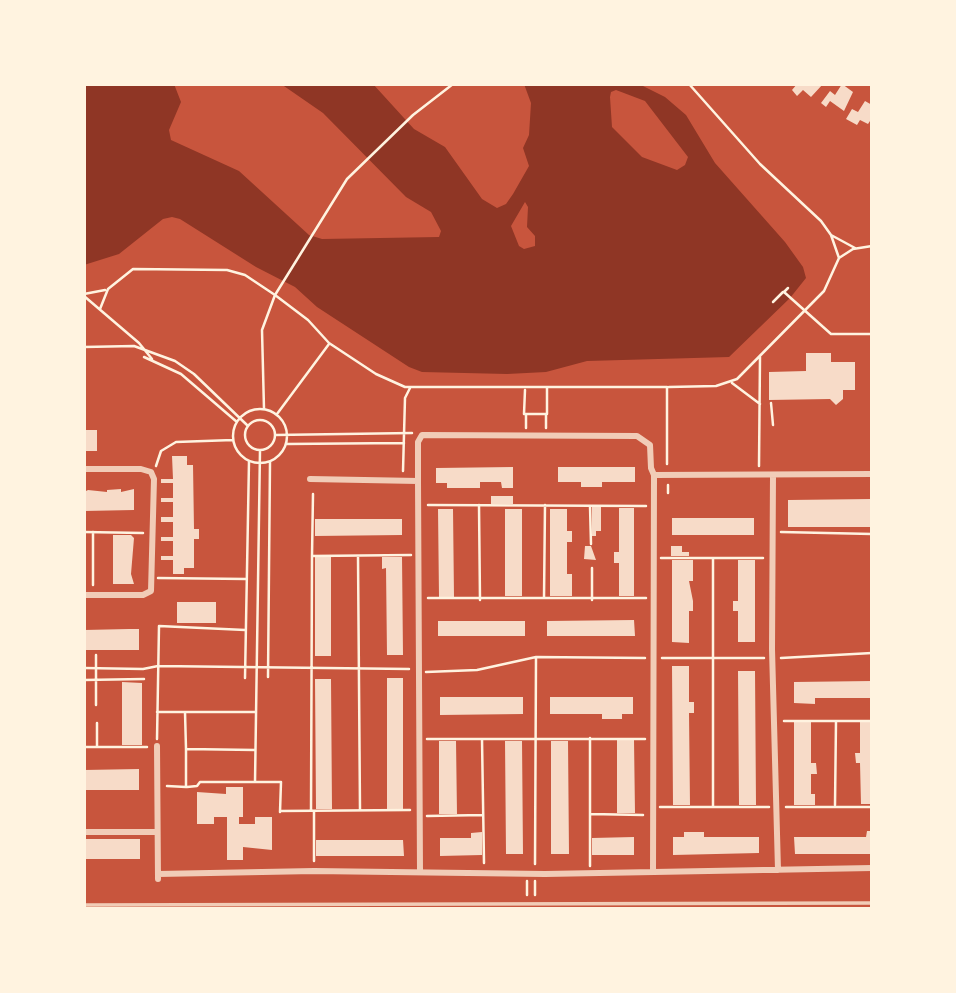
<!DOCTYPE html>
<html>
<head>
<meta charset="utf-8">
<style>
  body { margin:0 }
  #map { position:relative; width:956px; height:993px; overflow:hidden; background:#c8553d; font-family:"Space Grotesk",sans-serif }
  canvas { display:block }
  .frame { position:absolute; inset:0; border:86px solid #fff3e0; pointer-events:none }
</style>
</head>
<body>
<div id="map">
<canvas width="956" height="993"></canvas>
<div class="frame"></div>
</div>
<script>
const c = document.querySelector('canvas').getContext('2d');
c.lineJoin = 'round';
function fill(path, color) {
  c.fillStyle = color;
  c.fill(path, 'evenodd');
}
function shape(rows) {
  const path = new Path2D();
  for (const r of rows) {
    if (r.length === 3) {
      path.moveTo(r[0] + r[2], r[1]);
      path.arc(r[0], r[1], r[2], 0, 2 * Math.PI);
      continue;
    }
    path.moveTo(r[0], r[1]);
    for (let i = 2; i < r.length; i += 2) path.lineTo(r[i], r[i + 1]);
  }
  return path;
}
function stroke(path, color, width, dash) {
  c.strokeStyle = color;
  c.lineWidth = width;
  c.lineCap = dash ? 'butt' : 'round';
  c.setLineDash(dash || []);
  c.stroke(path);
}
fill(shape([
  [84,84,174,84,181,102,169,130,171,140,239,171,309,235,322,239,439,237,441,231,431,212,406,197,323,113,281,84,373,84,414,129,445,147,482,199,497,208,506,204,513,194,529,166,523,148,529,135,531,103,524,84,639,84,665,97,686,115,715,163,785,242,803,267,806,278,790,298,729,357,587,361,546,372,507,374,422,372,409,367,317,307,295,287,256,267,180,219,172,217,163,219,119,254,84,265],
  [616,90,645,101,688,157,685,165,677,170,642,157,612,127,610,97,611,92],
  [525,202,528,207,527,227,535,236,535,246,524,249,519,246,511,226]
]), '#8f3625');
fill(shape([
  [797,84,823,84,811,97,803,90,797,96,792,90],
  [842,84,853,92,844,111,830,101,826,107,821,103,830,91,835,95],
  [865,101,872,105,872,118,868,124,860,120,857,125,846,119,852,109,858,112],
  [806,353,831,353,831,362,855,362,855,390,843,390,843,399,836,405,830,399,769,400,769,372,806,371],
  [84,430,97,430,97,451,84,451],
  [172,456,187,456,187,465,193,465,194,529,199,529,199,539,194,539,194,568,184,568,184,574,173,574,173,560,161,560,161,556,173,556,173,541,161,541,161,537,173,537,173,522,161,522,161,517,173,517,173,502,161,502,161,498,173,498,173,483,161,483,161,479,173,479],
  [513,467,513,488,502,488,501,482,480,482,480,488,447,488,447,483,436,483,436,468],
  [558,467,635,467,635,482,602,482,602,487,581,487,581,482,558,482],
  [121,489,121,492,134,489,134,510,84,511,84,492,88,490,107,492,107,490],
  [491,496,513,496,513,504,491,504],
  [872,499,872,527,788,527,788,500],
  [592,507,601,507,601,531,596,531,596,536,592,536],
  [619,508,634,508,634,596,619,596,619,563,614,563,614,552,619,552],
  [438,509,453,509,454,597,439,597],
  [505,509,522,509,522,596,505,596],
  [550,509,567,509,567,531,572,531,572,542,567,542,567,574,572,574,572,596,550,596],
  [672,518,754,518,754,535,672,535],
  [315,519,402,519,402,535,315,536],
  [113,535,131,535,134,538,131,574,134,584,113,584],
  [585,546,591,546,596,560,584,559],
  [671,546,682,546,682,552,689,552,689,556,671,556],
  [315,557,331,557,331,656,315,656],
  [382,557,402,557,403,655,387,655,386,568,382,569],
  [672,560,693,560,693,581,689,581,693,601,693,611,689,611,689,643,672,642],
  [738,560,755,560,755,642,738,642,738,611,733,611,733,601,738,601],
  [177,602,216,602,216,623,177,623],
  [634,620,635,636,547,636,547,621],
  [438,621,525,621,525,636,438,636],
  [129,629,139,629,139,650,84,650,84,630],
  [672,666,689,666,689,702,694,702,694,713,689,713,690,805,673,805],
  [738,671,755,671,756,805,739,805],
  [387,678,403,678,403,809,387,809],
  [315,679,331,679,332,809,316,809],
  [872,681,872,698,815,698,815,704,794,703,794,682],
  [122,682,142,683,142,745,122,745],
  [440,697,523,697,523,714,440,715],
  [550,697,633,697,633,714,622,714,622,719,602,719,602,714,550,714],
  [794,722,811,722,811,763,816,763,817,774,811,774,811,794,815,794,815,805,794,805],
  [860,722,872,722,872,804,861,804,860,763,856,763,855,753,860,753],
  [617,740,634,740,635,813,617,813],
  [439,741,456,741,457,814,439,814],
  [505,741,522,741,523,854,506,854],
  [551,741,568,741,569,854,551,854],
  [139,769,139,790,84,790,84,770],
  [226,787,243,787,243,817,239,817,239,824,255,824,255,817,272,817,272,850,243,847,243,860,227,860,227,817,214,817,214,824,197,824,197,792,226,794],
  [867,831,872,831,872,854,795,854,794,837,866,837],
  [482,832,482,855,440,856,440,838,471,838,471,833],
  [684,832,704,832,704,837,759,837,759,853,673,855,673,837,684,837],
  [634,837,634,855,592,855,592,838],
  [84,839,140,839,140,859,84,859],
  [316,840,403,840,404,856,316,856]
]), '#f7dbc8');
stroke(shape([
  [689,84,760,164,821,221,831,235,855,248],
  [831,235,839,258],
  [788,288,784,292,831,334,872,334],
  [84,294,105,290],
  [84,296,139,343,152,359],
  [773,302,783,292],
  [100,309,108,289,133,269,227,270,245,275,275,295,308,320,329,343,376,374,405,387,667,387,667,464],
  [84,347,134,346,175,361,194,374,248,426],
  [144,357,181,374,237,422],
  [732,383,760,404],
  [669,387,716,386,737,379,824,291,839,258,853,249,872,246],
  [525,390,524,414,547,414,547,388],
  [771,403,773,425],
  [260,436,27],
  [264,409,262,330,275,295,347,179,413,115,453,84],
  [277,414,329,344],
  [546,414,546,428],
  [260,435,15],
  [526,428,526,414],
  [275,435,412,433],
  [286,444,404,443],
  [260,450,255,782,281,782,280,812],
  [156,466,161,451,176,442,233,440],
  [759,466,760,357],
  [403,471,405,398,410,388],
  [668,485,668,493],
  [313,494,312,556,411,555],
  [428,505,646,506],
  [479,505,480,600],
  [590,506,591,544],
  [84,532,143,533],
  [781,532,872,534],
  [358,556,360,810],
  [661,558,763,558],
  [158,578,246,579],
  [93,585,93,532],
  [428,598,646,598],
  [544,598,545,505],
  [592,600,592,568],
  [662,658,764,658],
  [781,658,872,653],
  [84,668,143,669,158,666,409,669],
  [426,672,477,670,536,657,645,658],
  [268,677,270,462],
  [245,678,249,461],
  [84,680,144,679],
  [96,705,96,655],
  [157,712,255,712],
  [185,712,186,749],
  [784,721,872,721],
  [97,723,97,747],
  [590,738,590,866],
  [157,739,159,626,245,630],
  [427,739,645,739],
  [482,739,484,863],
  [84,747,147,747],
  [167,786,186,787,186,749,255,750],
  [187,787,197,786,200,782,255,782],
  [835,805,836,721],
  [660,807,769,807],
  [713,807,713,558],
  [786,807,872,807],
  [280,811,410,810],
  [311,811,312,556],
  [314,812,314,861],
  [590,814,643,815],
  [427,816,483,815],
  [535,864,536,657],
  [527,895,527,881],
  [535,895,535,881]
]), '#fff3e0', 2.5);
stroke(shape([
  [84,905,872,903]
]), '#f1ccb7', 3.5);
stroke(shape([
  [84,469,141,469,151,472,154,479,151,591,143,595,84,595],
  [773,475,772,649,778,870],
  [310,479,418,481,418,442,422,435,637,436,650,445,651,468,654,475,872,474],
  [418,481,420,872],
  [157,746,158,879],
  [84,832,156,832],
  [653,872,654,475],
  [158,874,314,871,545,874,872,868]
]), '#f1ccb7', 6);
</script>
</body>
</html>
